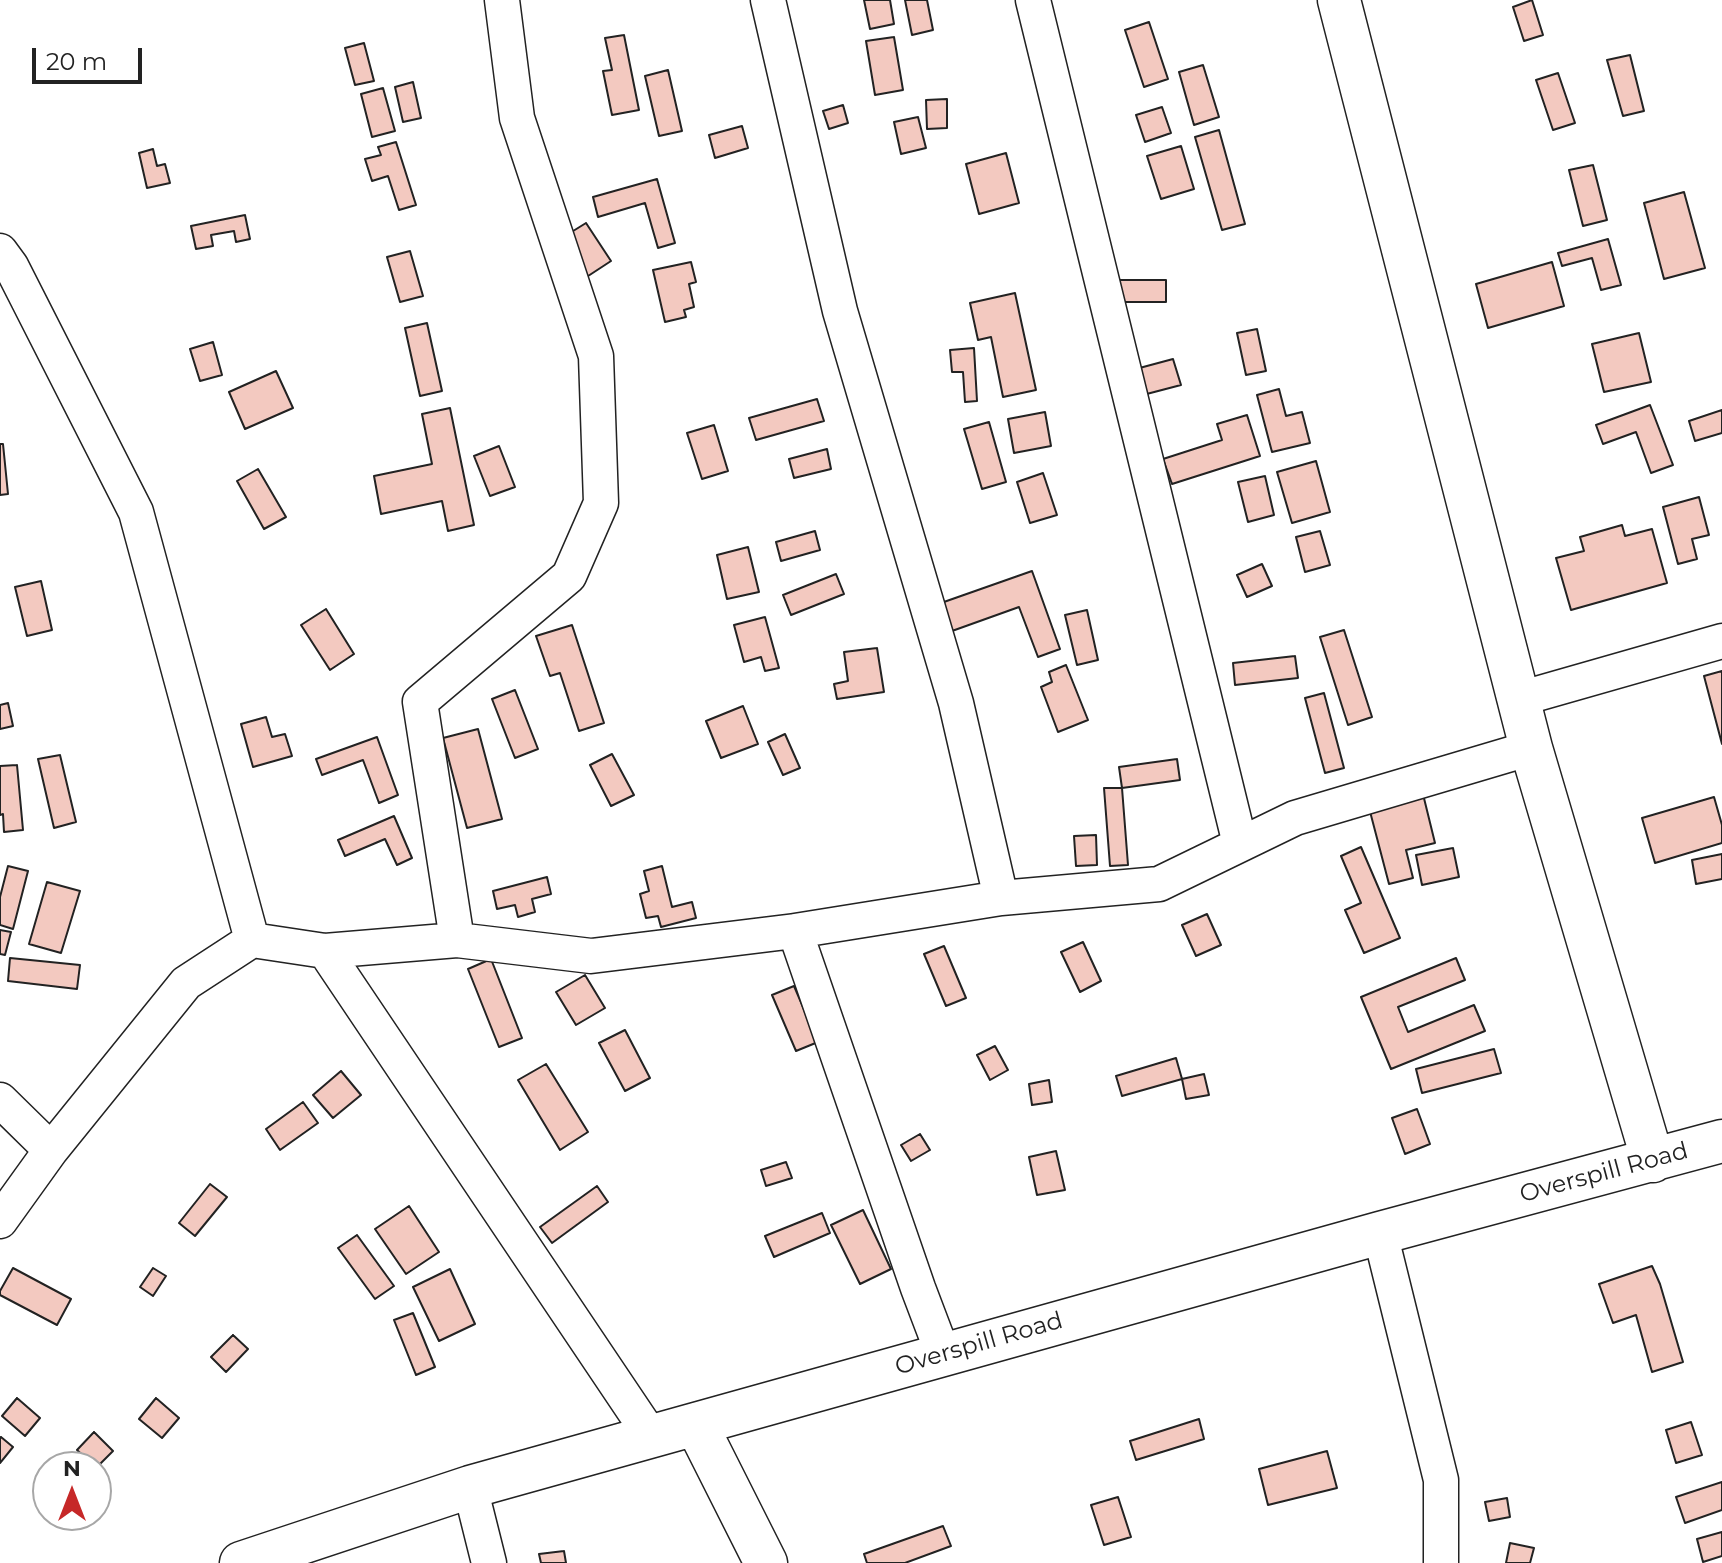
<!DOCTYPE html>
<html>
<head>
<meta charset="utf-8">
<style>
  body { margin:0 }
  #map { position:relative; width:1722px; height:1563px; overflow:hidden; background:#fff; font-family:Montserrat,sans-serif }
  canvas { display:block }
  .north { position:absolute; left:32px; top:1451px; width:80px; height:80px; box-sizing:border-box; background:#fff; border:2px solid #a7a7a7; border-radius:50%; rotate:0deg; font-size:22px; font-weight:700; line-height:32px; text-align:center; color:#222 }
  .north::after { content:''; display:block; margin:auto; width:28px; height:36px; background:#c62828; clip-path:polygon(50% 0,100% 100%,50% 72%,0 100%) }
  .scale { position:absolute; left:32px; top:48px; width:110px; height:36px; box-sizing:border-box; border:4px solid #222; border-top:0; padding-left:10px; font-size:24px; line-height:28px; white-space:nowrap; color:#222; -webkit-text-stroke:6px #fff; paint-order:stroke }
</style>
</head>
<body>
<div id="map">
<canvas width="1722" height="1563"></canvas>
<div class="north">N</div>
<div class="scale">20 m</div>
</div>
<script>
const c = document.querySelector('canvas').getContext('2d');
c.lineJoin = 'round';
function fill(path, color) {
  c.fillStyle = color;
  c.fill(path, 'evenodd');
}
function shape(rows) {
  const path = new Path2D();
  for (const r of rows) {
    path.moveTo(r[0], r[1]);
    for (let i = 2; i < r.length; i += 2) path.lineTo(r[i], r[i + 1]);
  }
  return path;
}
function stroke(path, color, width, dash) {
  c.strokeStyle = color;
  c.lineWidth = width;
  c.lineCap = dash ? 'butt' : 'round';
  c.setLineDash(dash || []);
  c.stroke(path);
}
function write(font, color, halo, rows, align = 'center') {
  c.font = font + ' Montserrat,sans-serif';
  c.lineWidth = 6;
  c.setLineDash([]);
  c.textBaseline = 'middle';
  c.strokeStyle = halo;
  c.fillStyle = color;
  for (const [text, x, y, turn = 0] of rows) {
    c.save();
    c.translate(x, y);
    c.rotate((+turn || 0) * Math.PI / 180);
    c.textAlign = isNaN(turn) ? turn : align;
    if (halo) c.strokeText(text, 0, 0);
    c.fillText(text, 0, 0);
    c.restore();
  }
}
const building = shape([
  [864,0,890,0,894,24,870,29,864,0],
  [905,0,927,0,933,30,912,35,905,0],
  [1532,0,1543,35,1524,41,1513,7,1532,0],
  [1149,22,1168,79,1144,87,1125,30,1149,22],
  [624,35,639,110,612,115,603,71,612,70,605,38,624,35],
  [894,37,903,90,875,95,866,41,894,37],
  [364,43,374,81,355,85,345,48,364,43],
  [1630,55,1644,111,1623,116,1607,60,1630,55],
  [1203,65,1219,117,1194,125,1179,72,1203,65],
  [668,70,682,131,659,136,645,76,668,70],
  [1558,73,1575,123,1553,130,1536,80,1558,73],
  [413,82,421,118,403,122,395,87,413,82],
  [383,88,395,131,372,137,361,94,383,88],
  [947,99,947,128,927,129,926,100,947,99],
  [843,105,848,123,829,129,823,111,843,105],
  [1162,107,1171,133,1145,142,1136,115,1162,107],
  [918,117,926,148,901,154,894,122,918,117],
  [742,126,748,148,715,158,709,135,742,126],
  [1219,130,1245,224,1222,230,1195,137,1219,130],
  [396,142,416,205,399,210,388,176,372,181,365,159,381,155,378,147,396,142],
  [1181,146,1194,189,1161,199,1147,156,1181,146],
  [153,149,157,166,165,164,170,183,147,188,139,153,153,149],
  [1006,153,1019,203,979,214,966,164,1006,153],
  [1593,165,1607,220,1583,226,1569,170,1593,165],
  [657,179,675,243,658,248,645,203,598,217,593,197,657,179],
  [1684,192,1705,268,1664,279,1644,203,1684,192],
  [245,215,250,239,236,242,234,231,211,235,213,246,196,249,191,226,245,215],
  [586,223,611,261,582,280,557,241,586,223],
  [1608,239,1621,285,1601,290,1592,258,1562,266,1558,253,1608,239],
  [410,251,423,296,400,302,387,257,410,251],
  [691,262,696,282,689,284,694,307,684,310,686,317,665,322,653,270,691,262],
  [1552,262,1564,306,1488,328,1476,284,1552,262],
  [1120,280,1166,280,1166,302,1120,302,1120,280],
  [1015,293,1036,390,1003,397,991,337,978,340,970,303,1015,293],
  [427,323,442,391,420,396,405,328,427,323],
  [1257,329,1266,371,1246,375,1237,333,1257,329],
  [1639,333,1651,382,1604,392,1592,344,1639,333],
  [213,342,222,375,200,381,190,349,213,342],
  [974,348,977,401,965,402,963,372,952,372,950,350,974,348],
  [1173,359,1181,385,1139,396,1132,370,1173,359],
  [276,371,293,408,245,429,229,392,276,371],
  [1279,389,1286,416,1302,412,1310,443,1272,452,1257,395,1279,389],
  [817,399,824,421,756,440,749,418,817,399],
  [1650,405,1673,465,1651,473,1636,432,1603,444,1596,425,1650,405],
  [450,408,474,525,448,531,442,501,381,514,374,476,432,464,422,414,450,408],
  [1722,410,1722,433,1695,441,1689,421,1722,410],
  [1045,412,1051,446,1014,453,1008,419,1045,412],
  [1247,415,1260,456,1172,484,1163,459,1222,440,1217,424,1247,415],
  [989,422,1006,482,982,489,964,429,989,422],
  [714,425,728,471,702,479,687,433,714,425],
  [0,444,3,444,8,494,0,495,0,444],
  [499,446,515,487,490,496,474,456,499,446],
  [827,449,831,469,794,478,789,459,827,449],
  [1316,461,1330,512,1292,523,1277,472,1316,461],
  [258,469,286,517,264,529,237,481,258,469],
  [1043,473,1057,515,1030,523,1017,482,1043,473],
  [1265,476,1274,515,1248,522,1238,482,1265,476],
  [1699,497,1709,535,1692,539,1697,559,1678,564,1663,507,1699,497],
  [1622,525,1625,536,1652,529,1667,583,1571,610,1556,558,1584,551,1580,537,1622,525],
  [815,531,820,550,781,561,776,542,815,531],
  [1320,531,1330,565,1305,572,1296,537,1320,531],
  [748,547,759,592,727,599,717,555,748,547],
  [1262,564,1272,586,1247,597,1237,575,1262,564],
  [1032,571,1060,649,1038,657,1019,607,952,631,941,603,1032,571],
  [836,574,844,594,791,615,783,595,836,574],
  [41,581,52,630,27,636,15,587,41,581],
  [326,609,354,654,330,670,301,625,326,609],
  [1087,610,1098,660,1077,665,1065,615,1087,610],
  [765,617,779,668,765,671,761,657,744,662,734,625,765,617],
  [572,625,604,723,579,731,560,673,550,676,536,636,572,625],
  [1344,630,1372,717,1348,725,1320,637,1344,630],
  [877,648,884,692,837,699,834,684,848,681,844,652,877,648],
  [1295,656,1298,678,1235,685,1233,663,1295,656],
  [1066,665,1088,720,1058,732,1041,687,1052,682,1049,672,1066,665],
  [1722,671,1722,744,1704,676,1722,671],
  [515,690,538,749,515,758,492,699,515,690],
  [1324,693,1344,768,1325,773,1305,698,1324,693],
  [8,703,13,726,0,729,0,705,8,703],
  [743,706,758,744,721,758,706,721,743,706],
  [266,717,272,737,285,734,292,756,253,767,241,724,266,717],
  [478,729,502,819,467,828,443,738,478,729],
  [785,734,800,768,783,775,768,742,785,734],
  [377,737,398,795,379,803,363,760,322,775,316,759,377,737],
  [612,754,634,795,611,806,590,765,612,754],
  [60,755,76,822,54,828,38,759,60,755],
  [1177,759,1180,780,1122,788,1119,767,1177,759],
  [17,765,23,830,4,832,3,814,0,815,0,766,17,765],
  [1421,786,1435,843,1406,850,1413,878,1389,884,1367,800,1421,786],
  [1104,788,1122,788,1128,865,1110,866,1104,788],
  [1714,797,1722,825,1722,843,1655,863,1642,818,1714,797],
  [394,816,412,858,397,865,385,839,345,856,338,840,394,816],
  [1096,835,1097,865,1076,866,1074,836,1096,835],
  [1361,847,1400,938,1364,953,1345,910,1361,903,1341,856,1361,847],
  [1453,848,1459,877,1422,885,1416,855,1453,848],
  [1722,854,1722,879,1696,884,1692,860,1722,854],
  [8,866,28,871,13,929,0,925,0,897,8,866],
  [662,866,672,907,692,902,696,918,661,927,658,916,646,918,640,894,649,891,644,871,662,866],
  [547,877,551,894,532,899,535,912,518,917,515,905,497,909,493,891,547,877],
  [47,882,80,891,61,953,29,944,47,882],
  [1207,914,1221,945,1196,956,1182,925,1207,914],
  [0,930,11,932,5,955,0,954,0,930],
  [1083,942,1101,981,1080,992,1061,952,1083,942],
  [944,946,966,998,946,1006,924,954,944,946],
  [10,958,80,965,77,989,8,981,10,958],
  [1456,958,1465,980,1398,1007,1408,1032,1474,1005,1485,1031,1391,1069,1361,997,1456,958],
  [491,959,522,1038,499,1047,468,969,491,959],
  [585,975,605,1008,576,1025,556,992,585,975],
  [794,986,818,1042,796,1051,772,995,794,986],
  [625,1030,650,1078,625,1091,599,1043,625,1030],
  [995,1046,1008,1070,990,1080,977,1055,995,1046],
  [1494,1049,1501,1073,1422,1093,1416,1069,1494,1049],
  [1176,1058,1182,1079,1122,1096,1116,1076,1176,1058],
  [546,1064,588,1132,560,1150,518,1080,546,1064],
  [341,1071,361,1095,333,1118,313,1095,341,1071],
  [1204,1074,1209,1095,1186,1099,1182,1079,1204,1074],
  [1049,1080,1052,1102,1032,1105,1029,1084,1049,1080],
  [303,1102,318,1123,280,1150,266,1129,303,1102],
  [1417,1109,1430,1144,1405,1154,1392,1118,1417,1109],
  [920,1134,930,1150,911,1161,901,1145,920,1134],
  [1056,1151,1065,1190,1037,1195,1029,1157,1056,1151],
  [786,1162,792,1178,766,1186,761,1170,786,1162],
  [210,1184,227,1197,195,1236,179,1223,210,1184],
  [597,1186,608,1202,552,1243,540,1227,597,1186],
  [409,1206,439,1252,406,1274,375,1229,409,1206],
  [863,1210,891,1269,860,1284,831,1225,863,1210],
  [822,1213,830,1233,774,1257,765,1236,822,1213],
  [357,1235,394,1286,375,1299,338,1248,357,1235],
  [1652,1266,1660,1284,1683,1362,1652,1372,1636,1315,1613,1323,1599,1284,1652,1266],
  [13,1268,71,1299,57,1325,0,1295,0,1291,13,1268],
  [153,1268,166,1276,153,1296,140,1287,153,1268],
  [450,1269,475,1324,439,1341,413,1287,450,1269],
  [413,1313,435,1367,416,1375,394,1320,413,1313],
  [233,1335,248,1349,226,1372,211,1357,233,1335],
  [17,1398,40,1418,25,1436,2,1416,17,1398],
  [156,1398,179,1418,162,1438,139,1419,156,1398],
  [1199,1419,1204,1439,1136,1460,1130,1441,1199,1419],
  [1691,1422,1702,1455,1676,1463,1666,1430,1691,1422],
  [94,1432,113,1451,96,1468,77,1450,94,1432],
  [1,1437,13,1447,0,1463,0,1438,1,1437],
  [1327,1451,1337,1488,1268,1505,1259,1469,1327,1451],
  [1722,1482,1722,1510,1685,1523,1676,1497,1722,1482],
  [1118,1497,1131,1537,1104,1545,1091,1505,1118,1497],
  [1507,1498,1510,1517,1489,1521,1485,1502,1507,1498],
  [943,1526,951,1546,905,1563,867,1563,864,1554,943,1526],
  [1722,1532,1722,1556,1703,1562,1697,1539,1722,1532],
  [1510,1543,1534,1548,1530,1563,1506,1563,1510,1543],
  [564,1551,566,1563,541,1563,539,1554,564,1551]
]);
fill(building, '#f3c9c0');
stroke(building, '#222', 2);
const minor = shape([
  [768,0,840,311,956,703,1001,898],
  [1033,0,1240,844],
  [0,251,11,266,136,512,252,940,186,983,51,1150,0,1221],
  [1519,699,1722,641],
  [795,931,918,1288,943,1354],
  [252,940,325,951,651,1436],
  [457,940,420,702,569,576,601,503,596,356,517,118,502,0],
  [325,951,457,940,591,956,795,931,1001,898,1159,884,1295,818,1531,748],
  [0,1100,51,1150],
  [1380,1233,1441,1480,1441,1563],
  [470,1487,489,1563]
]);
const tertiary = shape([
  [1339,0,1531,748,1653,1161],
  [696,1424,766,1563],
  [241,1563,470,1487,1380,1233,1722,1141]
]);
stroke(minor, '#222', 37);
stroke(tertiary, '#222', 45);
stroke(minor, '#fff', 34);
stroke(tertiary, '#fff', 42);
write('24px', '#222', '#fff', [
  ["Overspill Road",1604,1173,-15],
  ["Overspill Road",979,1344,-16]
]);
</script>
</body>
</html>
